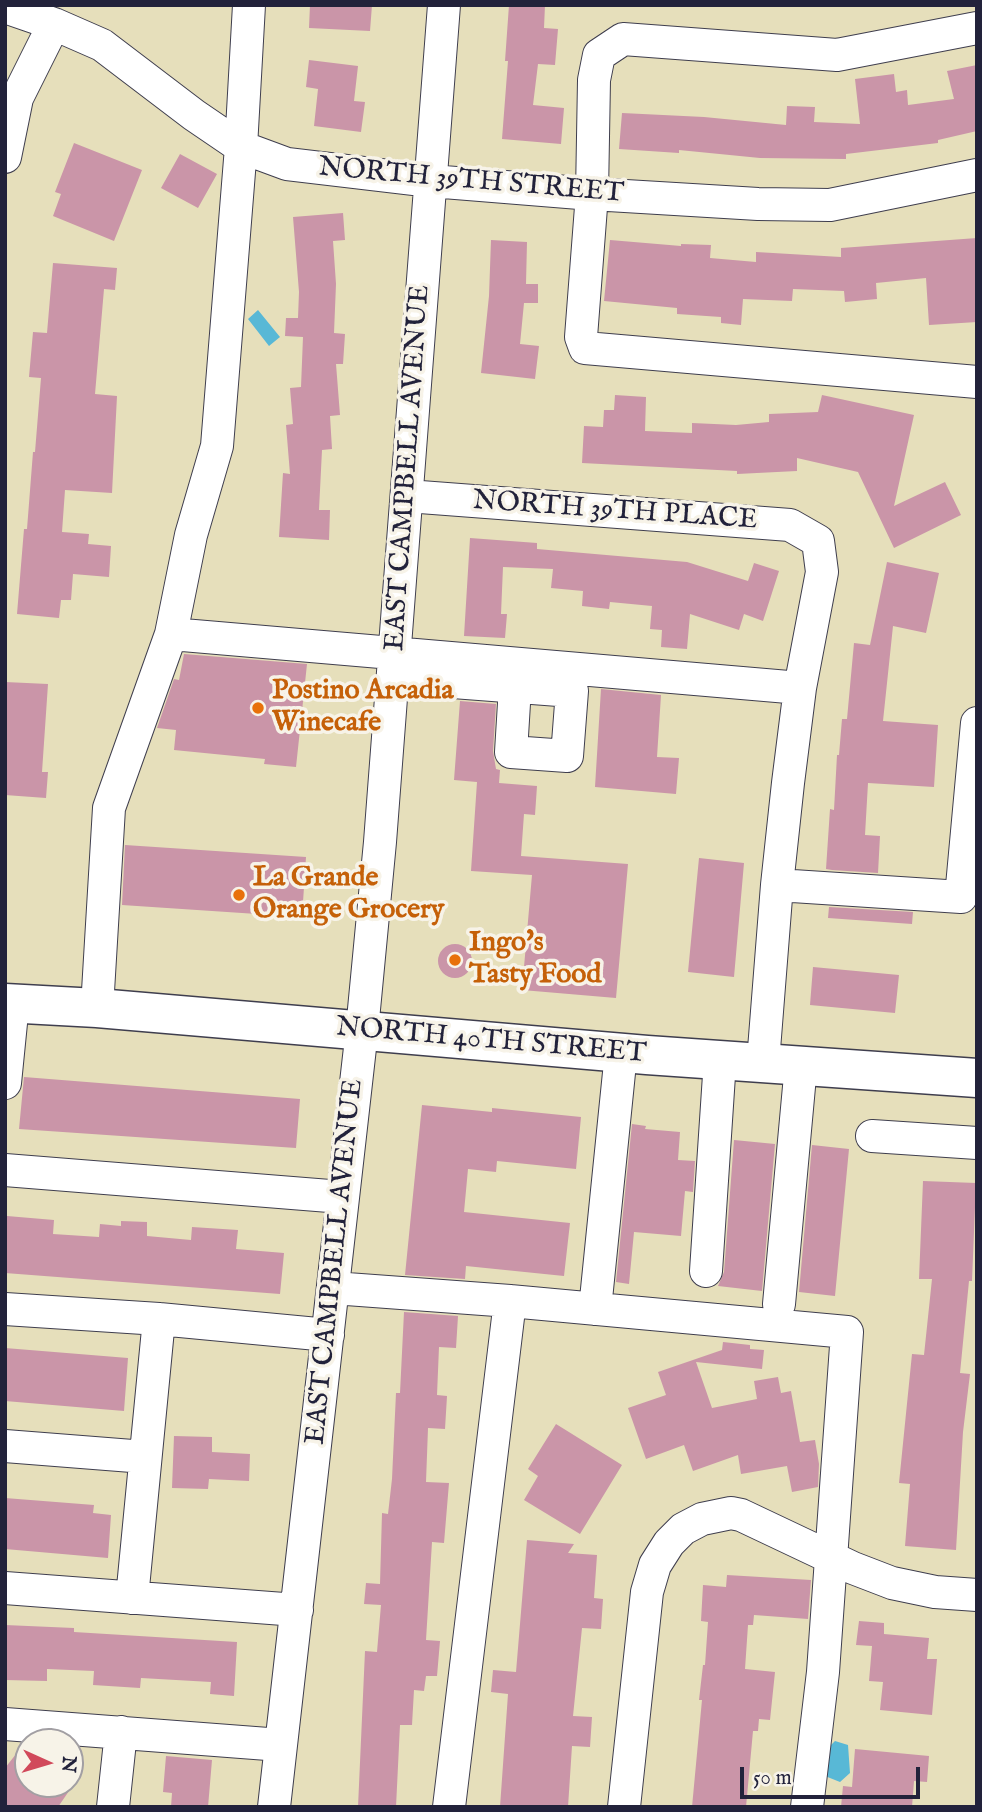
<!DOCTYPE html>
<html>
<head>
<meta charset="utf-8">
<style>
  body { margin:0 }
  #map { position:relative; width:982px; height:1812px; overflow:hidden; background:#e6dfbb; font-family:"IM FELL English",serif }
  canvas { display:block }
  .frame { position:absolute; inset:0; border:7px solid #22223b; pointer-events:none }
  .north { position:absolute; left:14px; top:1728px; width:70px; height:70px; box-sizing:border-box; background:#f7f3e8; border:2px solid #a29fa3; border-radius:50%; rotate:94deg; font-size:19px; font-weight:700; line-height:28px; text-align:center; color:#22223b }
  .north::after { content:''; display:block; margin:auto; width:24px; height:32px; background:#d1495b; clip-path:polygon(50% 0,100% 100%,50% 72%,0 100%) }
  .scale { position:absolute; left:740px; top:1767px; width:180px; height:32px; box-sizing:border-box; border:4px solid #22223b; border-top:0; padding-left:9px; font-size:21px; line-height:24px; white-space:nowrap; color:#22223b; -webkit-text-stroke:5px #f7f3e8; paint-order:stroke }
</style>
</head>
<body>
<div id="map">
<canvas width="982" height="1812"></canvas>
<div class="frame"></div>
<div class="north">N</div>
<div class="scale">50 m</div>
</div>
<script>
const c = document.querySelector('canvas').getContext('2d');
c.lineJoin = 'round';
function fill(path, color) {
  c.fillStyle = color;
  c.fill(path, 'evenodd');
}
function shape(rows) {
  const path = new Path2D();
  for (const r of rows) {
    if (r.length === 3) {
      path.moveTo(r[0] + r[2], r[1]);
      path.arc(r[0], r[1], r[2], 0, 2 * Math.PI);
      continue;
    }
    path.moveTo(r[0], r[1]);
    for (let i = 2; i < r.length; i += 2) path.lineTo(r[i], r[i + 1]);
  }
  return path;
}
function stroke(path, color, width, dash) {
  c.strokeStyle = color;
  c.lineWidth = width;
  c.lineCap = dash ? 'butt' : 'round';
  c.setLineDash(dash || []);
  c.stroke(path);
}
function write(font, color, halo, rows, align = 'center') {
  c.font = font + ' "IM FELL English",serif';
  c.lineWidth = 7;
  c.setLineDash([]);
  c.textBaseline = 'middle';
  c.strokeStyle = halo;
  c.fillStyle = color;
  for (const [text, x, y, turn = 0] of rows) {
    c.save();
    c.translate(x, y);
    c.rotate((+turn || 0) * Math.PI / 180);
    c.textAlign = isNaN(turn) ? turn : align;
    if (halo) c.strokeText(text, 0, 0);
    c.fillText(text, 0, 0);
    c.restore();
  }
}
fill(shape([
  [258,310,280,337,269,346,248,319],
  [835,1741,848,1745,850,1773,840,1782,825,1776,829,1762,827,1749]
]), '#58b8d6');
fill(shape([
  [310,5,372,5,370,31,309,28],
  [509,5,545,5,544,28,558,29,555,65,538,64,533,105,564,108,561,144,502,139,508,61,505,61],
  [309,60,358,66,354,101,365,102,361,132,314,126,318,89,306,87],
  [977,65,977,131,938,140,938,143,846,154,846,159,760,158,679,150,679,153,619,149,622,113,704,117,786,125,787,106,815,107,814,122,860,124,855,79,894,74,896,92,907,90,908,105,954,99,947,71],
  [74,143,142,170,114,241,53,216,61,194,55,192],
  [180,154,217,174,198,208,161,188],
  [343,213,345,240,333,241,336,284,334,333,345,334,343,364,336,364,340,415,330,416,332,449,322,450,319,510,330,510,329,540,279,537,283,473,290,474,286,425,293,424,290,388,301,387,303,337,285,336,286,318,298,318,299,292,293,217],
  [977,238,977,322,929,325,926,278,876,283,877,299,845,302,844,291,793,289,792,301,743,299,741,325,721,323,721,317,677,314,677,308,604,301,610,240,681,246,681,244,711,245,710,258,756,262,756,252,841,257,841,248],
  [491,240,527,242,526,284,538,284,538,303,524,303,520,344,539,346,535,379,481,373,489,296],
  [53,263,117,268,115,290,104,289,95,394,117,396,112,493,65,490,62,532,89,534,88,544,111,546,109,577,73,574,71,600,61,600,59,618,17,614,24,529,27,529,33,452,35,452,41,378,29,377,33,332,47,333],
  [615,395,646,397,645,431,692,433,692,423,736,425,769,422,769,414,818,412,822,395,914,415,894,506,945,482,961,515,894,548,858,472,797,458,797,471,737,474,737,471,582,463,584,426,603,427,604,410,614,410],
  [470,538,537,543,537,549,687,562,748,581,754,563,779,571,763,621,744,614,739,630,690,614,687,649,661,647,662,630,650,629,652,606,610,602,609,609,582,606,583,591,551,588,553,569,503,567,501,614,507,614,505,638,464,636],
  [887,562,939,573,926,633,893,626,883,721,938,725,934,787,868,783,865,835,880,836,878,873,832,870,826,869,830,809,834,810,837,755,839,755,842,719,847,719,854,643,870,645],
  [184,654,307,664,296,767,264,764,265,759,174,750,176,730,157,728,174,679,179,680],
  [5,682,48,684,42,772,48,772,46,798,5,795],
  [601,689,661,695,657,757,679,758,676,794,595,787],
  [460,701,496,704,493,751,496,769,500,770,499,783,537,786,535,815,524,814,521,856,628,864,616,998,522,990,532,875,471,871,477,782,454,780],
  [125,845,306,857,302,917,122,905],
  [699,858,744,863,734,977,688,972],
  [829,907,913,912,912,924,828,918],
  [455,961,17],
  [813,967,899,975,895,1013,810,1005],
  [24,1077,300,1099,296,1148,19,1129],
  [422,1105,492,1112,492,1108,581,1117,576,1169,497,1161,496,1172,468,1169,464,1212,570,1223,564,1276,466,1266,465,1279,405,1275],
  [632,1124,646,1126,645,1129,680,1132,678,1160,695,1161,693,1192,685,1191,681,1236,634,1232,629,1284,616,1282],
  [734,1140,775,1144,762,1291,718,1286,724,1272],
  [812,1145,849,1149,835,1296,799,1292],
  [923,1181,976,1183,972,1281,969,1281,960,1373,970,1374,963,1432,956,1550,905,1546,910,1484,899,1483,912,1354,924,1355,932,1279,919,1279],
  [7,1216,54,1220,53,1234,99,1237,100,1224,121,1226,121,1221,147,1222,147,1236,191,1240,192,1227,238,1230,236,1249,284,1253,280,1294,5,1273],
  [404,1312,458,1316,456,1348,439,1347,437,1395,447,1396,445,1429,428,1428,426,1482,449,1483,444,1543,432,1542,426,1640,440,1641,437,1676,426,1676,424,1691,414,1690,412,1725,400,1725,396,1807,358,1807,365,1651,377,1652,381,1605,364,1604,366,1583,380,1584,382,1513,388,1514,392,1479,396,1393,400,1393],
  [723,1342,750,1345,750,1349,764,1350,762,1369,696,1362,712,1408,757,1399,754,1381,778,1377,781,1393,791,1391,800,1442,815,1440,819,1464,818,1487,792,1492,787,1466,741,1474,738,1455,693,1471,684,1445,646,1459,628,1408,666,1395,658,1372,722,1350],
  [5,1348,128,1358,124,1411,5,1401],
  [556,1424,622,1465,580,1534,524,1500,538,1476,528,1469],
  [174,1436,212,1437,212,1452,250,1454,249,1481,209,1479,208,1489,172,1488],
  [5,1498,94,1505,93,1513,111,1515,108,1558,5,1549],
  [527,1540,574,1544,568,1553,597,1555,594,1598,603,1599,601,1629,582,1628,573,1716,592,1717,590,1747,572,1746,568,1807,500,1807,508,1694,491,1692,493,1670,516,1672],
  [727,1575,811,1580,808,1619,754,1615,753,1625,748,1625,745,1669,775,1672,770,1720,759,1719,758,1731,753,1731,746,1807,692,1807,702,1700,699,1700,703,1665,705,1665,708,1622,701,1621,703,1585,726,1587],
  [859,1621,884,1623,884,1634,929,1638,927,1659,937,1659,932,1715,880,1710,883,1682,869,1681,872,1646,856,1645],
  [5,1625,74,1628,74,1632,237,1642,234,1696,210,1694,211,1682,141,1678,140,1688,93,1685,94,1671,47,1669,47,1681,5,1680],
  [24,1744,28,1744,28,1784,59,1784,69,1791,58,1807,5,1807,5,1768],
  [855,1749,929,1756,927,1782,914,1781,912,1807,841,1807,843,1786,852,1787],
  [166,1756,212,1760,208,1807,171,1807,172,1793,163,1792]
]), '#ca95a8');
const minor = shape([
  [5,7,54,24,102,45,194,115,241,147,287,164,431,181,592,194,758,204,830,205,977,175],
  [977,28,837,55,623,39,599,55,594,80,592,194,581,337,585,348,977,382],
  [5,157,17,98,54,24],
  [407,496,790,525,818,541,822,572,800,688,788,783,777,885,763,1062],
  [171,634,800,688],
  [394,677,427,680,572,691,567,756,511,752,515,687],
  [777,885,961,897,977,723],
  [97,1008,109,808,171,634,191,535,217,446,241,147,249,5],
  [5,1083,13,1003],
  [872,1136,977,1143],
  [5,1170,342,1197],
  [706,1271,720,1060],
  [333,1288,510,1301,847,1332,823,1672,807,1807],
  [779,1304,801,1065],
  [5,1309,159,1319,328,1335],
  [595,1309,621,1053],
  [5,1446,145,1457],
  [5,1588,297,1610],
  [132,1598,159,1319],
  [5,1724,281,1745],
  [113,1807,121,1732],
  [274,1807,362,1030,380,842,444,5],
  [449,1807,510,1301],
  [624,1807,647,1592,655,1565,669,1543,683,1529,702,1519,731,1513,741,1515,853,1568,892,1583,935,1592,977,1595]
]);
const major = shape([
  [5,1003,97,1008,647,1055,977,1078]
]);
stroke(minor, '#3f3e4e', 34);
stroke(major, '#3f3e4e', 41);
stroke(minor, '#fff', 32);
stroke(major, '#fff', 38);
for (const [x, y, r, color] of [
  [258,708,7,"#e8710a"],
  [239,895,7,"#e8710a"],
  [455,960,7,"#e8710a"]
]) {
  const dot = new Path2D();
  dot.arc(x, y, r, 0, 2 * Math.PI);
  c.fillStyle = color;
  c.fill(dot);
  stroke(dot, '#f7f3e8', 2.5);
}
write('28px', '#22223b', '#f7f3e8', [
  ["NORTH 39TH STREET",471,182,5],
  ["EAST CAMPBELL AVENUE",409,468,-86],
  ["NORTH 39TH PLACE",615,512,4],
  ["NORTH 40TH STREET",491,1042,5],
  ["EAST CAMPBELL AVENUE",336,1262,-84]
]);
write('bold 28px', '#c56008', '#f7f3e8', [
  ["Postino Arcadia",272,692],
  ["Winecafe",272,724],
  ["La Grande",253,879],
  ["Orange Grocery",253,911],
  ["Ingo's",469,944],
  ["Tasty Food",469,976]
], 'left');
</script>
</body>
</html>
